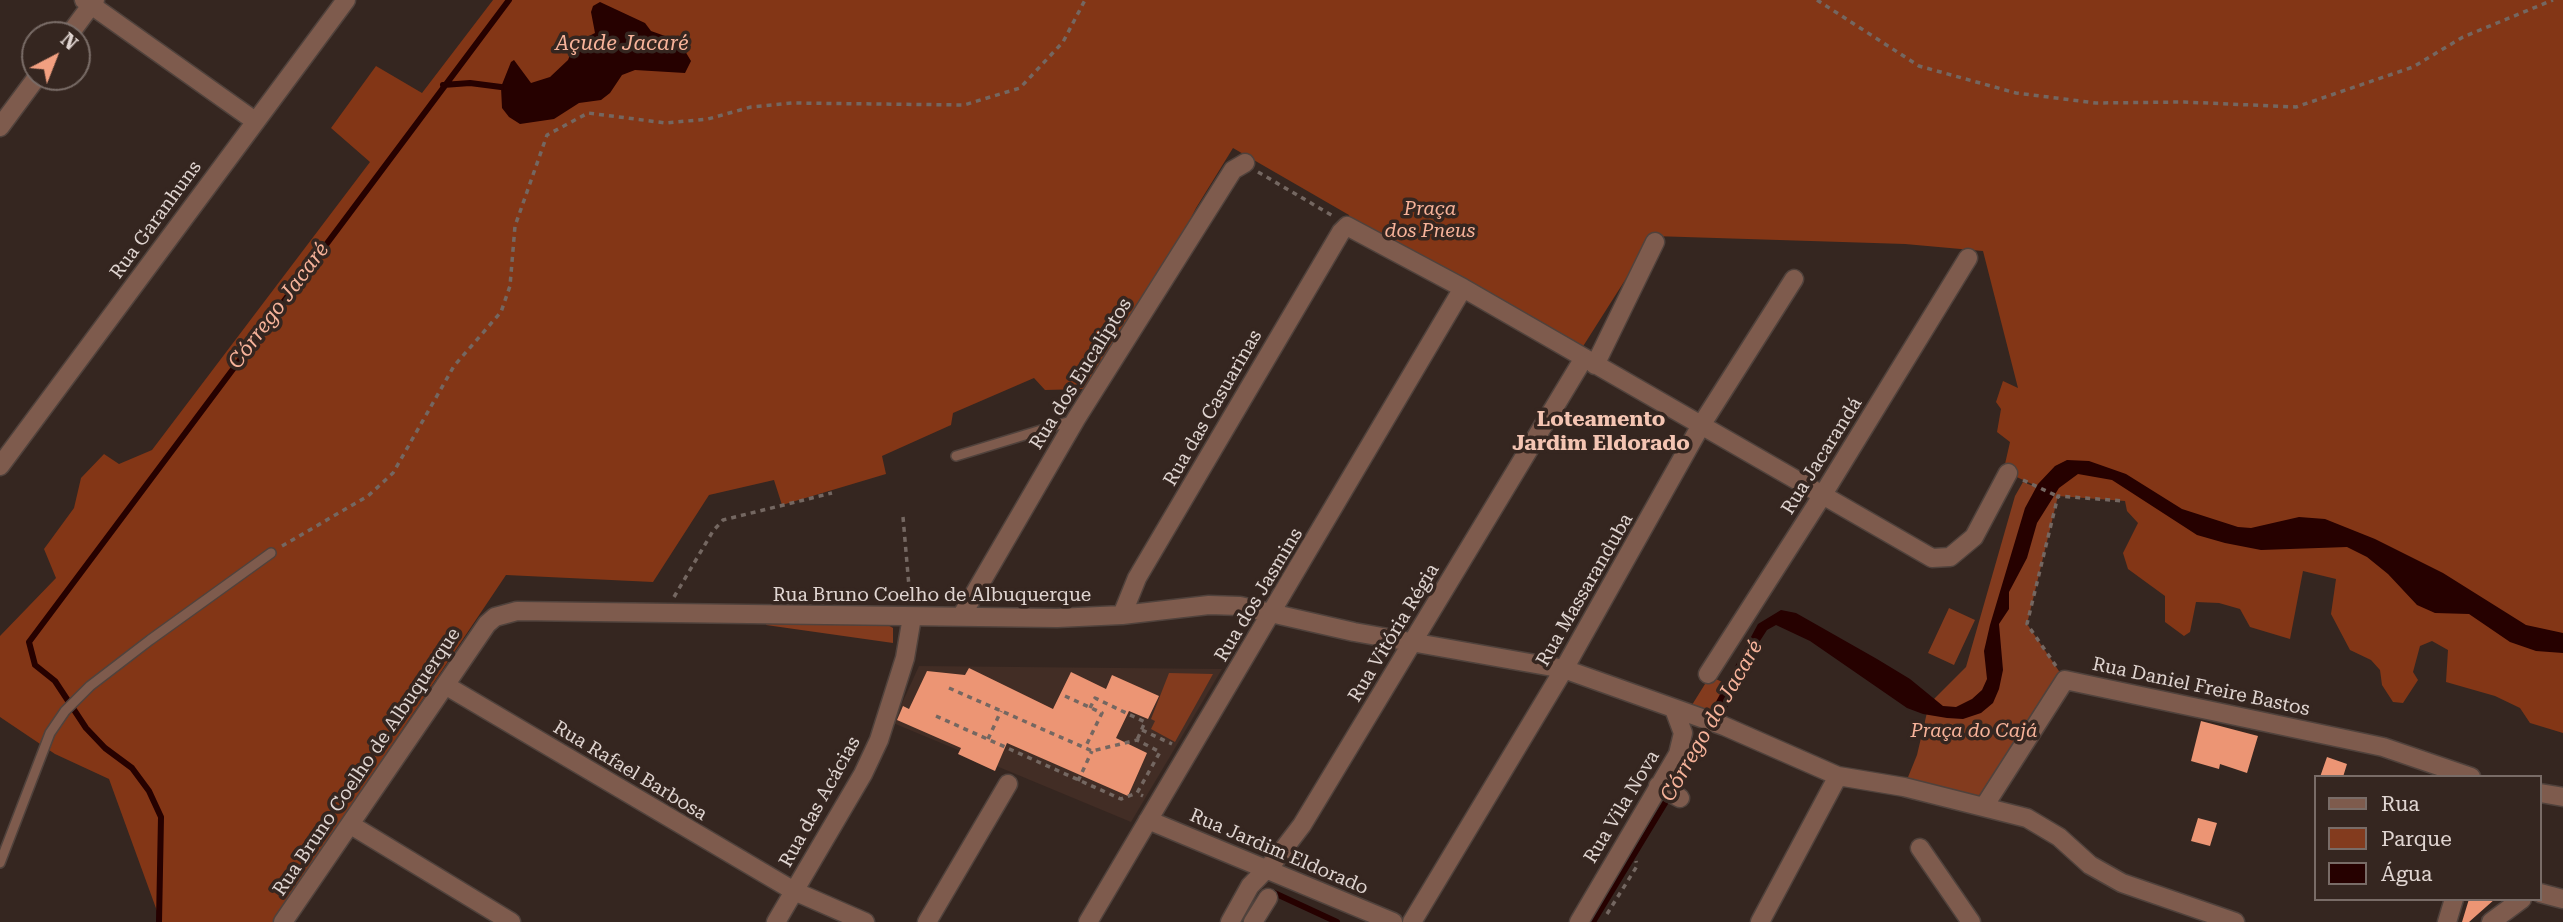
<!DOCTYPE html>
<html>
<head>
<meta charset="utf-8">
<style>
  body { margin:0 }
  #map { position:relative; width:2563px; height:922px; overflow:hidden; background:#352620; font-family:"Roboto Serif",serif }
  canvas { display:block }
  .legend { position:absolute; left:2314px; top:775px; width:228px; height:126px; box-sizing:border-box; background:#352620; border:2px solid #796c67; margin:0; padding:9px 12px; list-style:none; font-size:21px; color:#e0d5d1 }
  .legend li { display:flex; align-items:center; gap:14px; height:35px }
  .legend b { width:35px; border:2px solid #796c67 }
  .north { position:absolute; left:21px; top:21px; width:70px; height:70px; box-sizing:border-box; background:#352620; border:2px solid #796c67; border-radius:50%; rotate:42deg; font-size:19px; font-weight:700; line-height:28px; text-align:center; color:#e0d5d1 }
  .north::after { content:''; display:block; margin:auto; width:24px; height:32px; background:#f2a081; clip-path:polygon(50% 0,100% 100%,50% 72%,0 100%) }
</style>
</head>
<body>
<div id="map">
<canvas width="2563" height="922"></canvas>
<ul class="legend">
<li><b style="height:9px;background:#7e5b4d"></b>Rua</li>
<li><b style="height:19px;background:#833b1e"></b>Parque</li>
<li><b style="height:19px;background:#260100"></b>Água</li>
</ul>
<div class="north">N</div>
</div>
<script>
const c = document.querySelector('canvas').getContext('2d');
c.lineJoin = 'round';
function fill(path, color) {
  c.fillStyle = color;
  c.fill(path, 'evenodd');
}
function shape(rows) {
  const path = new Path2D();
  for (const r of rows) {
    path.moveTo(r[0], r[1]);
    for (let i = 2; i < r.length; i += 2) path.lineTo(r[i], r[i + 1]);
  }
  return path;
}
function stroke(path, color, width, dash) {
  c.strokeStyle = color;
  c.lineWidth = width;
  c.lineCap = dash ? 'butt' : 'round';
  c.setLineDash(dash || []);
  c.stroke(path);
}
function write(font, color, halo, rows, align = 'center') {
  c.font = font + ' "Roboto Serif",serif';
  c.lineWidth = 7;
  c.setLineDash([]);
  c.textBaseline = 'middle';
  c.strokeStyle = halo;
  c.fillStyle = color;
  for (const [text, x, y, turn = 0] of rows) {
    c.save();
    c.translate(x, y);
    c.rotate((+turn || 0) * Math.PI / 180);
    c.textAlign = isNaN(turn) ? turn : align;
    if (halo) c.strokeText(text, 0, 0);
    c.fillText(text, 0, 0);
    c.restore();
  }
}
fill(shape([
  [919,666,1222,669,1131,822,893,723]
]), '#422d25');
fill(shape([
  [2023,482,2058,496,2027,624,2065,680,1985,805,1904,787,1917,755,1929,704,1966,667,2015,496],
  [1949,608,1975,620,1954,665,1928,653],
  [767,621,886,624,893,628,893,643,766,625],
  [1169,673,1213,674,1175,742,1151,729,1155,721,1151,719],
  [1710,676,1726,684,1708,720,1687,713]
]), '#833b1e');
fill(shape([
  [493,0,2563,0,2563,733,2530,723,2520,708,2495,696,2446,682,2448,650,2432,641,2420,646,2413,672,2418,680,2403,703,2393,702,2382,685,2380,670,2371,660,2350,650,2331,614,2336,579,2303,571,2290,639,2250,627,2240,609,2219,603,2196,602,2190,632,2184,636,2165,622,2165,596,2128,569,2123,553,2138,523,2127,511,2125,501,2058,496,2008,473,2005,464,2010,442,1997,432,2001,409,1996,402,2003,381,2018,388,1983,251,1905,244,1653,236,1575,359,1354,235,1349,215,1233,148,1196,208,1173,254,1084,389,1045,390,1034,378,953,413,951,425,882,456,886,474,782,505,774,480,709,495,653,582,506,575,273,922,161,922,109,779,55,754,0,717,0,636,56,578,44,549,74,508,81,478,104,454,119,464,152,450,370,162,331,128,376,66,422,93]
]), '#833616');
fill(shape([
  [600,2,645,23,651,31,679,41,691,61,685,73,635,70,622,75,610,93,601,100,579,103,554,119,520,124,509,117,502,108,501,87,511,62,514,60,531,83,550,77,568,60,575,43,595,33,591,12,593,6],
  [2067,460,2089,461,2126,474,2182,509,2238,527,2251,528,2299,517,2325,519,2375,539,2443,573,2526,625,2563,633,2563,653,2536,651,2510,642,2469,614,2435,613,2417,605,2388,574,2367,557,2347,547,2261,550,2225,543,2197,535,2112,480,2078,474,2059,488,2037,523,2027,558,2009,592,2009,609,1999,624,2003,670,1999,689,1993,703,1981,713,1963,719,1947,718,1923,714,1907,708,1810,641,1776,625,1767,630,1756,647,1728,706,1681,786,1672,783,1758,624,1781,610,1796,613,1877,659,1910,679,1943,706,1956,707,1972,699,1982,690,1987,679,1984,651,1990,625,2025,508,2038,484,2055,466]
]), '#260100');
stroke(shape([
  [443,85,470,83,501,87],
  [1270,891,1337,922],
  [159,922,161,817,149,791,132,768,105,748,86,728,55,681,35,665,29,642,509,0],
  [1593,922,1670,795]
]), '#260100', 6);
fill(shape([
  [969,668,1053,709,1071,672,1106,689,1112,675,1159,696,1148,719,1129,711,1116,738,1147,753,1128,796,1007,743,995,771,958,754,961,748,897,720,903,706,909,709,927,671,965,675],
  [2201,721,2258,736,2247,773,2220,764,2219,769,2191,761],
  [2327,757,2347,764,2343,777,2320,777],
  [2198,818,2217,823,2210,846,2191,841],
  [2469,899,2495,899,2469,922,2462,922]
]), '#ec9574');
const service = shape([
  [956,456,1074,420],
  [0,863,50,733,65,711,90,686,150,640,271,553]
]);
const minor = shape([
  [84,0,255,121],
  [69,35,95,0],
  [0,127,37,77],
  [1595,365,1655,242],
  [0,466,346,0],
  [962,615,1076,419,1233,170,1245,163],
  [1122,615,1137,578,1341,232,1347,226,1463,288,1932,558,1950,557,1974,537,2008,473],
  [1708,674,1822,496,1968,258],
  [445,685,794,891,865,922],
  [1658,786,1680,798],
  [2540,793,2563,797],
  [1985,805,2065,680,2383,747,2471,777],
  [1148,820,1393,922],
  [351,825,511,922],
  [1920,848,1971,922],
  [2540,893,2563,899],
  [283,922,487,624,495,617,517,611,1057,618,1122,615,1209,605,1240,606,1354,632,1564,669,1724,726,1838,776,1904,787,2027,818,2059,837,2090,865,2122,883,2235,922],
  [776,922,863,774,879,740,905,658,912,617],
  [927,922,1008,784],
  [1088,922,1463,288],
  [1230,922,1250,886,1276,859,1302,825,1584,358],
  [1253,922,1268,898],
  [1412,922,1564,669,1700,427,1794,279],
  [1579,922,1678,754,1683,733,1674,709],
  [1760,922,1838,776],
  [2447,922,2454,899],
  [2491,922,2522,899]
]);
stroke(service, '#50423c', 12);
stroke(minor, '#50423c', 21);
stroke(shape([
  [1817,0,1919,66,2016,93,2096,103,2184,102,2296,107,2413,67,2463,37,2553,0],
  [1258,172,1333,216],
  [2023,480,2057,496],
  [903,517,910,598],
  [282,546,368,496,393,473,454,366,501,312,510,286,515,226,547,135,588,113,666,123,708,119,751,107,792,103,964,105,1020,88,1063,42,1085,0],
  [674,597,713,531,723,520,832,493],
  [2056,666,2027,624,2058,496,2125,501],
  [949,688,1092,751,1137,740,1160,752,1137,793,1143,796],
  [1065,696,1102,713,1085,748],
  [1090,708,1095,698,1145,722,1137,740],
  [936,716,1121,799,1137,793],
  [1142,730,1172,744],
  [988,739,1001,711],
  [1078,781,1092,751],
  [1607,914,1637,866,1636,861]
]), '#746761', 3.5, [5, 5]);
stroke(service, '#7e5b4d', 9);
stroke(minor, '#7e5b4d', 18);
write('italic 19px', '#f7b39a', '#352620', [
  ["Praça",1430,209],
  ["dos Pneus",1430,231],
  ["Praça do Cajá",1974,731]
]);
write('19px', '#e0d5d1', '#352620', [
  ["Rua Garanhuns",156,220,-54],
  ["Rua dos Eucaliptos",1081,374,-58],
  ["Rua das Casuarinas",1213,408,-60],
  ["Rua Jacarandá",1822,456,-58],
  ["Rua Massaranduba",1585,590,-60],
  ["Rua Bruno Coelho de Albuquerque",932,595],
  ["Rua dos Jasmins",1259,595,-59],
  ["Rua Vitória Régia",1394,633,-59],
  ["Rua Daniel Freire Bastos",2201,687,12],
  ["Rua Bruno Coelho de Albuquerque",367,762,-56],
  ["Rua Rafael Barbosa",630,771,31],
  ["Rua das Acácias",820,802,-61],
  ["Rua Vila Nova",1622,807,-59],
  ["Rua Jardim Eldorado",1279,852,23]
]);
write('italic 21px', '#f7b39a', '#352620', [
  ["Açude Jacaré",622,44],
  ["Córrego Jacaré",279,306,-53],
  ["Córrego do Jacaré",1712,721,-60]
]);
write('bold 21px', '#f4c5b3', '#352620', [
  ["Loteamento",1601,420],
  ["Jardim Eldorado",1601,444]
]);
</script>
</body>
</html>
